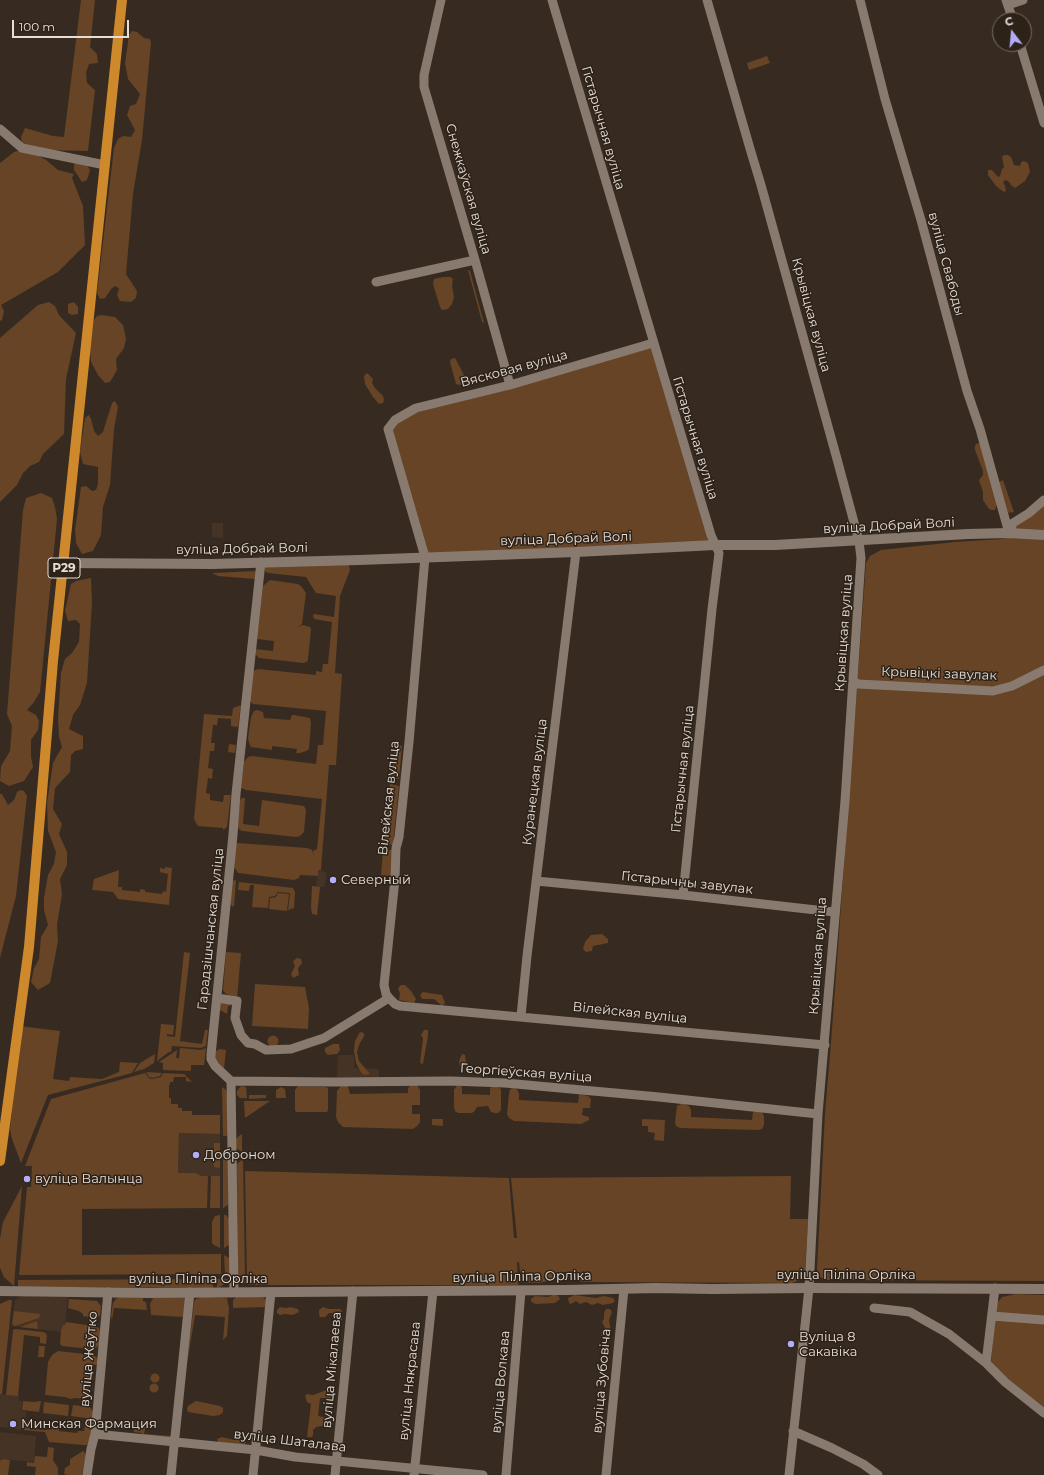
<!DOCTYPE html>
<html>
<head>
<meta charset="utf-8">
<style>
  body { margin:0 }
  #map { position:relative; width:1044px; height:1475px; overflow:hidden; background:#372b21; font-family:Montserrat,sans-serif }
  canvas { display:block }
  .north { position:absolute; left:992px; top:12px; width:40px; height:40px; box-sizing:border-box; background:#2d2218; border:1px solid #776d65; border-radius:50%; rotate:344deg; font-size:11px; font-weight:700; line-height:16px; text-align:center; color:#e6ded8 }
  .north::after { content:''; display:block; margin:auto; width:14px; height:18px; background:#b2adf9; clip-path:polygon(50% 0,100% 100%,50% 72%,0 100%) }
  .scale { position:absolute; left:12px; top:20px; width:117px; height:18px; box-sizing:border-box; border:2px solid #e6ded8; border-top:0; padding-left:5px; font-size:12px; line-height:14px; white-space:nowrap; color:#e6ded8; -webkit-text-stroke:3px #2d2218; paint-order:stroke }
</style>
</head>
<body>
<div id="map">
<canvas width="1044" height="1475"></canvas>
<div class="north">С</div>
<div class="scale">100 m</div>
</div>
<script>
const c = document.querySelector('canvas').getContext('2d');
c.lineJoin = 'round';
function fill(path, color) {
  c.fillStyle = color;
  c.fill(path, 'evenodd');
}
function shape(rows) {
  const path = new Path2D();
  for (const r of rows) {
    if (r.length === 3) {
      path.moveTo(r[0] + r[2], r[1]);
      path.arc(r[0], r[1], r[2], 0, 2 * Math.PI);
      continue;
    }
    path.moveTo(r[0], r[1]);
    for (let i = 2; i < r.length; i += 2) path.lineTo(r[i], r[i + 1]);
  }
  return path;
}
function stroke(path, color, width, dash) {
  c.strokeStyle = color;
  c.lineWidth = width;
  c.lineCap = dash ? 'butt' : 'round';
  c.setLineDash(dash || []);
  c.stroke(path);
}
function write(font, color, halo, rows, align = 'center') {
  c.font = font + ' Montserrat,sans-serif';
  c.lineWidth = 3;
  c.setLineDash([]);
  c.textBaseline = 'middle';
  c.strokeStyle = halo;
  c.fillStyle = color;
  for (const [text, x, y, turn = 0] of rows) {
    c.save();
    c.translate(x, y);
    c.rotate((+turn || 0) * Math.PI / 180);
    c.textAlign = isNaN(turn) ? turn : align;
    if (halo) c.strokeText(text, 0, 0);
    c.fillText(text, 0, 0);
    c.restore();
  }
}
fill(shape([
  [212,523,223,523,223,538,212,537],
  [318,870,326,872,326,876,327,876,324,887,316,887],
  [338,1055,354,1055,354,1068,379,1069,379,1077,337,1077],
  [179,1133,220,1134,220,1176,202,1176,195,1173,178,1173],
  [21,1296,68,1297,65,1325,62,1332,12,1326,15,1300],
  [0,1394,19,1396,19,1401,22,1401,21,1411,26,1412,24,1430,0,1427],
  [0,1432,36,1436,34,1462,4,1459,0,1461]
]), '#453425');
fill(shape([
  [81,0,95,0,90,47,97,54,98,63,89,64,86,73,87,83,95,90,88,151,40,150,25,145,22,142,21,137,25,128,53,136,64,137],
  [132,31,137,32,144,38,150,39,151,43,142,140,133,194,126,274,137,291,136,298,131,302,120,301,117,295,119,289,116,286,112,288,105,298,100,299,97,293,114,148,118,139,123,136,131,137,135,130,127,115,130,106,136,104,140,94,128,79,125,63,129,35],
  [767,56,770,63,749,70,747,63],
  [21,150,32,152,46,160,58,170,74,174,72,178,83,206,85,245,58,272,1,305,4,311,2,320,0,321,0,163,14,152],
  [1004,155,1008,155,1011,157,1014,165,1019,166,1021,164,1021,162,1024,161,1028,163,1030,172,1025,181,1015,188,1011,185,1008,181,1005,180,1003,182,1005,186,1006,191,1004,192,996,186,988,175,988,170,992,170,998,177,1000,176,1002,169,1004,167,1002,157],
  [79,162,87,165,90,170,87,180,82,182,74,170,74,164],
  [468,270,470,271,484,323,482,322],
  [443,277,450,277,453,279,452,286,454,297,452,304,448,309,442,310,440,307,433,284,434,279],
  [49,302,55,306,59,315,76,333,66,379,64,434,43,454,39,462,30,466,23,473,17,485,0,502,0,338,38,305],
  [74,302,78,307,78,314,72,315,68,313,68,304],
  [102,315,115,317,123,325,126,339,124,348,116,359,117,370,110,382,105,383,98,375,91,362,90,349,94,320,97,316],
  [653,343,715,545,425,557,390,438,395,420,400,417],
  [455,358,464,375,464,384,459,385,456,384,450,362,451,359],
  [367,373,373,379,372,383,375,388,383,396,384,400,383,403,379,404,373,397,365,384,364,376],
  [115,401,118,407,114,429,110,485,103,507,101,535,93,551,82,554,76,543,75,530,81,487,86,486,92,491,96,490,98,484,98,467,83,464,80,452,85,418,89,415,91,419,94,431,98,436,103,432,112,403],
  [979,443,981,447,997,504,995,510,992,510,989,509,983,500,983,492,979,480,983,475,983,471,975,450,975,446,976,444],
  [1003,480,1014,512,1008,513,999,482],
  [41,493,52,498,55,507,57,519,40,692,34,702,27,710,36,715,39,721,38,730,31,740,31,757,33,767,24,781,9,786,0,781,1,766,10,751,12,726,7,714,23,510,26,498],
  [1044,500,1044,1281,825,1280,819,1276,817,1269,825,1113,831,1043,866,563,870,556,881,550,955,542,1002,539,1023,535,1009,533],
  [347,564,349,566,350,570,340,596,335,673,342,674,336,765,329,765,321,870,318,870,318,876,300,875,299,878,294,880,238,873,234,867,235,844,237,843,307,848,312,850,314,857,313,851,317,849,322,799,246,790,241,788,244,762,248,757,252,756,316,764,318,745,323,745,326,711,253,704,250,701,253,672,255,670,258,669,316,675,316,671,322,672,323,664,328,664,332,622,314,619,313,616,314,614,334,617,336,596,316,593,306,577,268,573,265,571,265,566],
  [256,571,255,579,218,576,212,573],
  [91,578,92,603,87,683,80,705,73,715,69,729,83,736,83,749,75,751,71,755,70,772,55,788,53,809,62,824,59,834,67,852,67,865,60,879,62,894,57,925,58,941,50,983,38,990,31,982,34,968,39,959,41,937,48,925,44,910,44,898,48,875,54,864,56,852,48,831,47,803,53,763,62,747,59,737,58,718,61,673,65,659,72,653,79,642,80,624,76,620,68,621,65,611,71,584,76,581],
  [270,580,298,584,301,586,306,593,302,624,298,627,303,625,310,627,311,629,308,659,307,662,303,663,259,658,255,654,255,649,273,651,274,641,257,639,263,586],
  [241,705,238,727,231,726,231,719,218,718,217,725,213,725,211,743,215,743,214,751,210,751,208,768,213,769,212,779,208,778,206,793,210,794,210,800,223,802,224,795,231,795,227,827,223,830,223,828,198,826,194,819,204,714,232,716,233,708],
  [257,710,263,712,264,718,290,720,292,715,294,715,310,718,311,723,309,749,306,751,300,753,296,753,297,749,272,746,272,750,251,747,249,743,248,738,251,717,254,711],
  [229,744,236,745,235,753,228,752],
  [395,745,402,746,399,779,390,777],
  [390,784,399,786,393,845,384,844],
  [20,790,24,791,27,796,16,896,0,958,0,794,2,794,8,805,14,800,17,792],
  [242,798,245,798,243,824,259,826,262,800,304,806,306,810,304,832,300,836,296,837,242,831,239,829,237,826,240,800],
  [383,850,393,850,391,876,381,875],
  [165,867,172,868,169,905,118,899,113,892,92,890,94,879,119,870,118,887,122,887,122,890,140,892,140,889,145,890,145,892,162,894,163,891,166,892,168,874,160,872,160,868,165,869],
  [236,880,234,907,231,905,230,901,232,881],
  [239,882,293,888,295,892,294,908,288,910,290,893,278,892,275,896,269,897,268,908,252,907,254,885,250,885,249,891,238,890],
  [312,886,320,887,317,915,312,914,311,907],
  [278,893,289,894,287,911,269,909,270,898,276,897],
  [602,934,608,939,608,943,593,946,592,951,586,952,583,949,585,942,591,935],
  [184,952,190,953,180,1041,202,1044,205,1030,208,1030,206,1046,201,1048,172,1046,171,1052,169,1052,157,1061,161,1024,174,1025,173,1035,167,1034,167,1036,175,1037],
  [226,952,241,953,237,998,233,998,233,996,226,994,223,990],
  [297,958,301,959,302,963,298,968,299,975,293,978,291,974,295,966,293,961],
  [255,984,305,987,309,1008,308,1029,252,1026],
  [401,985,405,985,411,991,416,999,414,1003,399,1000,400,994,398,988],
  [423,992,442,995,445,1003,442,1006,434,999,422,999,420,995],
  [220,1002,230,1002,230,1006,228,1006,227,1014,220,1010],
  [19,1026,60,1031,53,1079,69,1081,70,1077,102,1079,119,1072,120,1062,138,1063,132,1073,48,1095,21,1163,12,1139,10,1130],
  [424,1030,428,1030,428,1036,423,1064,420,1063,423,1038,421,1035],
  [360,1032,364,1033,364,1036,359,1045,357,1052,359,1061,370,1074,366,1075,362,1074,356,1063,354,1051,355,1041],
  [273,1041,5.5],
  [333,1044,339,1044,340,1050,337,1054,328,1055,325,1052,325,1048],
  [180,1048,201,1050,206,1048,204,1065,191,1065,191,1071,163,1070,163,1063,159,1062,177,1050,176,1058,179,1058],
  [220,1049,226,1050,224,1068,216,1061,214,1052],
  [155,1054,154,1063,144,1069,134,1072,140,1063],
  [462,1054,465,1055,466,1062,464,1067,460,1067,459,1061],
  [146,1072,162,1073,160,1076,153,1078,149,1077],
  [145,1073,149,1078,152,1079,161,1077,163,1073,184,1074,192,1082,186,1081,186,1077,174,1077,173,1082,170,1082,170,1085,169,1085,169,1098,171,1098,171,1104,178,1104,178,1108,182,1108,182,1111,192,1111,192,1115,220,1115,220,1134,179,1133,178,1173,195,1173,202,1176,208,1176,207,1208,82,1209,82,1255,221,1254,221,1274,19,1275,27,1187,31,1187,32,1166,25,1166,51,1099],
  [411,1085,417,1085,420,1090,420,1105,412,1105,412,1114,420,1114,420,1122,417,1126,413,1129,343,1127,338,1122,336,1117,337,1091,341,1086,348,1086,350,1094,408,1093,408,1088],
  [457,1085,460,1085,462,1087,462,1094,490,1095,490,1088,493,1086,500,1088,501,1090,501,1110,498,1113,495,1113,491,1112,488,1106,477,1107,474,1112,471,1113,458,1113,455,1111,454,1108,454,1090],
  [241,1086,246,1087,247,1098,240,1098,237,1095,237,1091],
  [298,1086,326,1087,328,1088,328,1110,327,1112,297,1112,295,1111,295,1090],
  [222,1087,226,1090,227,1095,228,1095,228,1135,226,1136,223,1136],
  [281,1087,285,1089,286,1098,276,1098,276,1090],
  [513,1088,517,1089,519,1094,519,1100,578,1103,579,1094,588,1096,591,1099,590,1108,583,1108,582,1115,589,1117,589,1120,581,1124,514,1121,509,1118,507,1114,509,1094,510,1089],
  [249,1095,266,1095,266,1098,249,1099],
  [244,1101,270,1101,245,1118],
  [681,1104,685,1104,689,1106,691,1110,691,1117,752,1120,753,1112,762,1112,764,1116,764,1125,762,1129,758,1130,680,1128,676,1126,675,1122,677,1106],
  [432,1119,443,1119,443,1126,432,1125],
  [642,1119,665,1120,664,1141,654,1140,655,1133,648,1132,648,1126,642,1126],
  [242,1134,242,1152,236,1148,235,1140,239,1136],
  [214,1143,220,1143,220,1168,214,1167],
  [223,1157,228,1160,228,1205,223,1208],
  [243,1159,245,1275,238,1276,237,1164],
  [245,1171,509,1178,514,1238,517,1238,511,1178,791,1176,790,1219,808,1219,805,1273,800,1280,792,1283,582,1282,571,1278,571,1272,561,1272,560,1278,539,1283,521,1282,519,1262,517,1262,518,1285,251,1285,243,1283,239,1278,247,1278],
  [211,1176,220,1176,220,1208,210,1208],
  [22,1186,14,1286,4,1277,0,1268,0,1239,3,1222],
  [220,1215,220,1248,214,1245,212,1243,212,1222,215,1216],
  [224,1215,226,1215,229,1219,229,1245,224,1248],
  [224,1255,229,1258,230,1261,230,1274,225,1274],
  [213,1279,213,1288,18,1287,18,1280],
  [217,1279,228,1279,223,1285,217,1288],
  [555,1294,559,1297,560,1299,555,1303,536,1304,533,1303,531,1301,531,1299,535,1296,548,1297],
  [1016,1294,1044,1295,1044,1407,993,1367,991,1362,996,1307,998,1302,1002,1297],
  [574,1295,596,1298,604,1296,613,1298,615,1301,613,1303,603,1305,598,1303,592,1305,586,1302,580,1304,576,1301,571,1304,569,1303,568,1298],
  [119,1297,143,1298,143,1301,146,1302,147,1310,114,1308,112,1320,111,1316,113,1303,116,1299],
  [203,1297,227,1298,229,1308,227,1336,223,1340,225,1317,195,1315,187,1364,194,1302,196,1299],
  [236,1297,263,1297,267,1301,265,1307,233,1308,233,1300],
  [153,1298,184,1298,186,1299,180,1351,183,1317,151,1315,150,1304],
  [69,1299,97,1301,101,1306,100,1316,95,1318,83,1316,83,1314,79,1311,68,1308],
  [9,1300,12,1300,2,1394,0,1394,0,1304],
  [280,1307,286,1308,291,1307,298,1309,299,1312,293,1315,285,1314,280,1315,277,1313,277,1310],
  [323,1307,329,1309,340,1309,342,1311,342,1320,335,1321,334,1318,336,1315,332,1313,329,1313,325,1317,320,1317,319,1314,319,1310],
  [606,1309,610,1309,612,1312,609,1320,611,1331,609,1337,607,1339,602,1337,601,1335,602,1331,605,1328,602,1322,604,1319,604,1313],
  [14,1311,40,1314,39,1318,15,1326,12,1324],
  [37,1321,38,1329,20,1327],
  [66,1322,94,1326,99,1328,100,1331,99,1345,96,1348,90,1349,62,1346,60,1344,61,1331,63,1325,65,1325],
  [15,1329,44,1332,47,1335,46,1344,40,1343,40,1337,24,1335,18,1396,6,1395,13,1330],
  [39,1346,45,1346,44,1357,38,1357],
  [58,1351,94,1355,97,1358,98,1360,97,1365,90,1365,87,1399,75,1398,71,1399,65,1397,45,1395,48,1362,52,1355],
  [155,1378,4.5],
  [154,1388,4.5],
  [327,1390,332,1392,334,1396,333,1398,320,1398,318,1416,332,1419,333,1422,331,1427,328,1428,321,1426,316,1427,313,1430,313,1435,312,1437,307,1437,311,1404,307,1402,305,1396,307,1394,313,1395],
  [23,1401,34,1402,41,1401,39,1412,22,1410],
  [196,1401,220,1406,223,1408,223,1412,220,1415,213,1416,188,1412,187,1409,188,1406],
  [44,1402,69,1405,68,1416,43,1413],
  [73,1405,90,1407,93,1412,91,1435,87,1445,84,1445,49,1442,45,1432,24,1430,24,1426,29,1426,30,1429,48,1430,48,1428,59,1429,59,1431,77,1433,78,1431,84,1431,86,1418,71,1416],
  [133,1422,146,1424,144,1434,171,1436,171,1437,142,1436,142,1433,134,1432],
  [222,1437,234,1440,242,1439,246,1442,244,1446,218,1442,217,1439],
  [48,1447,54,1448,53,1460,58,1468,58,1475,35,1475,36,1467,27,1466,27,1462,34,1463,35,1456,47,1457],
  [83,1451,86,1454,82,1475,67,1475,64,1474,65,1468,70,1465,70,1459],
  [3,1459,10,1460,8,1475,0,1475,0,1461]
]), '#664425');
stroke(shape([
  [441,0,424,75,424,87,475,260,510,385],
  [552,0,711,535,719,553,712,609,683,895],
  [707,0,751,152,761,185,837,459,859,541,861,558,845,801,818,1114,809,1288,789,1475],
  [860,0,885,99,921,220,967,391,980,429,1009,533],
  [1006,0,1013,20],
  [1008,5,1023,0],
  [1020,44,1044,123],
  [0,129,22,148,105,165],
  [376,282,475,260],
  [653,343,510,385,416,408,395,420,388,429,425,557,409,742,399,837,396,848,395,879,384,985,386,994,389,998,395,1004,400,1006,825,1045],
  [1009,533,1013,523,1029,513,1044,500],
  [854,681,858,684,993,691,1012,686,1044,670],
  [536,881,683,895,834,912],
  [217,998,237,1001,235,1018,241,1035,248,1043,255,1044,266,1050,291,1049,324,1038,389,998],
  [521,1016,527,956,576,552],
  [231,1081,333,1082,451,1081,505,1083,659,1097,818,1114],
  [234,1292,231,1081,215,1066,211,1059,211,1055,233,835,236,794,261,562],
  [874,1308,910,1312,949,1334,986,1363,1005,1382,1044,1413],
  [992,1316,1044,1320],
  [986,1363,995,1288],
  [793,1431,832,1448,863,1464,878,1475],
  [95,1434,256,1450,295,1457,483,1475],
  [87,1475,91,1449,95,1434,108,1292],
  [171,1475,190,1292],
  [253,1475,271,1292],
  [335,1475,353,1291],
  [414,1475,433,1291],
  [506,1475,521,1291],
  [606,1475,624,1289]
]), '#887a6e', 9);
stroke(shape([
  [64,563,212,564,359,560,576,552,715,545,775,545,968,534,1009,533,1044,535],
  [0,1291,149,1293,567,1290,656,1288,712,1289,809,1288,1044,1289]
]), '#887a6e', 10);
stroke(shape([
  [0,1161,29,947,53,661,122,0]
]), '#cf892d', 10);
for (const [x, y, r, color] of [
  [333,880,4,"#b2adf9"],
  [196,1155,4,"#b2adf9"],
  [27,1179,4,"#b2adf9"],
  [791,1344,4,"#b2adf9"],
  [13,1424,4,"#b2adf9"]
]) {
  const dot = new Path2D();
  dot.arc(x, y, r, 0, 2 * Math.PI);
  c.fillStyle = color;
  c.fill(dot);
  stroke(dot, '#2d2218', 1.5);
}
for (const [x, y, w] of [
  [64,568,32]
]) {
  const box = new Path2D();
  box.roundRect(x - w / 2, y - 10, w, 20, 3);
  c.fillStyle = '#2d2218';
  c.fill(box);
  stroke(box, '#e6ded8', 1);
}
write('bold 12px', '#e6ded8', null, [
  ["Р29",64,568]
]);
write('13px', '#e6ded8', '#2d2218', [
  ["Гістарычная вуліца",603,128,74],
  ["Снежкаўская вуліца",468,189,74],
  ["вуліца Свабоды",946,264,75],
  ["Крывіцкая вуліца",811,315,75],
  ["Вясковая вуліца",514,369,-15],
  ["Гістарычная вуліца",695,438,73],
  ["вуліца Добрай Волі",889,526,-3],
  ["вуліца Добрай Волі",566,539,-2],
  ["вуліца Добрай Волі",242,549,-1],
  ["Крывіцкая вуліца",844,633,-86],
  ["Крывіцкі завулак",939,674,2],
  ["Гістарычная вуліца",683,769,-84],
  ["Куранецкая вуліца",535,782,-83],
  ["Вілейская вуліца",389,798,-84],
  ["Гістарычны завулак",687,883,6],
  ["Гарадзішчанская вуліца",211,929,-84],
  ["Крывіцкая вуліца",818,956,-86],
  ["Вілейская вуліца",630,1013,6],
  ["Георгіеўская вуліца",526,1073,4],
  ["вуліца Піліпа Орліка",846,1275],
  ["вуліца Піліпа Орліка",522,1277,-1],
  ["вуліца Піліпа Орліка",198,1279],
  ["вуліца Жаўтко",89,1359,-85],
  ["вуліца Мікалаева",332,1370,-85],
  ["вуліца Някрасава",410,1381,-84],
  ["вуліца Зубовіча",602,1381,-85],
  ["вуліца Волкава",501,1382,-85],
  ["вуліца Шаталава",290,1441,7]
]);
write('13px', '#e6ded8', '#2d2218', [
  ["Северный",341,880],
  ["Доброном",204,1155],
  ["вуліца Валынца",35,1179],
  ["Вуліца 8",799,1337],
  ["Сакавіка",799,1352],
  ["Минская Фармация",21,1424]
], 'left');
</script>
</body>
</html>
